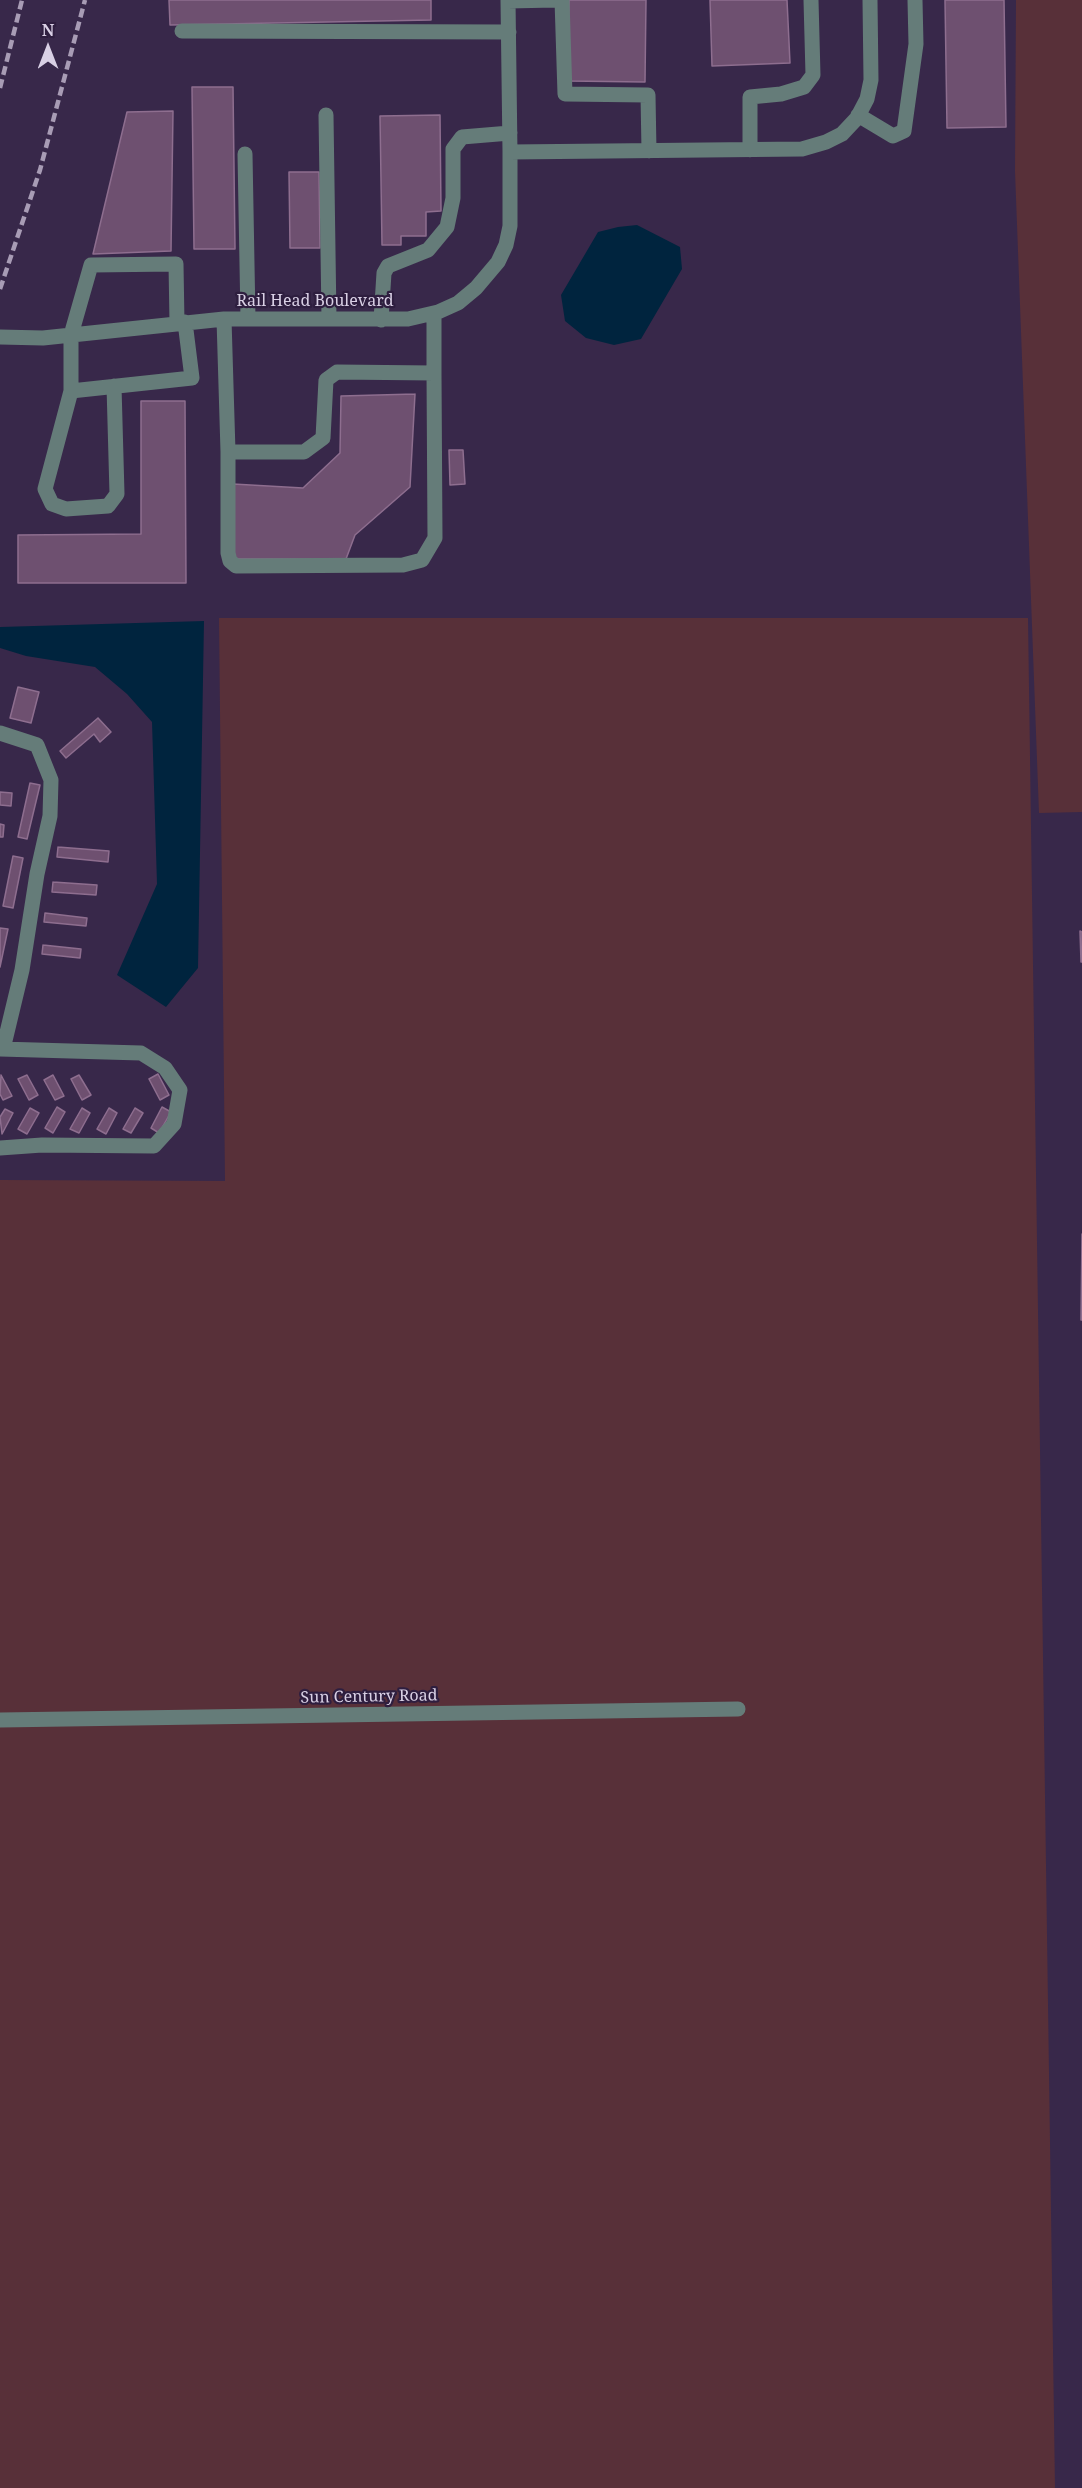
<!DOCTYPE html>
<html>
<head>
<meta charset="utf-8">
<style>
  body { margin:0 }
  #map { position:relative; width:1082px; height:2488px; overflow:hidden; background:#38284a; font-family:"Noto Serif",serif }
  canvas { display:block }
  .north { position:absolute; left:18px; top:18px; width:60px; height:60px; -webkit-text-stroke:4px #2e1e3f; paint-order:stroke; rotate:0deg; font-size:16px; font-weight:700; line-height:24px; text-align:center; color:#d9d0e5 }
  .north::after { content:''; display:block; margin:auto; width:21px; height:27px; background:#d9d0e5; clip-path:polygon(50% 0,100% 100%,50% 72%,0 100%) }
</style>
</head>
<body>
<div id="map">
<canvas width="1082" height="2488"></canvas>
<div class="north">N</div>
</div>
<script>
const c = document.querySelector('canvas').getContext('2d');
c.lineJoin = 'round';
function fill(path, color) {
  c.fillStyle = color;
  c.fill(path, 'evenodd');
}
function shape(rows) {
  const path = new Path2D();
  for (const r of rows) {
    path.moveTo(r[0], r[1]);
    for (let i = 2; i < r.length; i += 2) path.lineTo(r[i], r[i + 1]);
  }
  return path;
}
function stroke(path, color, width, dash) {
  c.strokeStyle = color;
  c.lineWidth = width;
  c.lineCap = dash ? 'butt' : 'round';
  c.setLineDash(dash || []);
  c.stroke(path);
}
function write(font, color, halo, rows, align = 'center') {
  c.font = font + ' "Noto Serif",serif';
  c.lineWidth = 4.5;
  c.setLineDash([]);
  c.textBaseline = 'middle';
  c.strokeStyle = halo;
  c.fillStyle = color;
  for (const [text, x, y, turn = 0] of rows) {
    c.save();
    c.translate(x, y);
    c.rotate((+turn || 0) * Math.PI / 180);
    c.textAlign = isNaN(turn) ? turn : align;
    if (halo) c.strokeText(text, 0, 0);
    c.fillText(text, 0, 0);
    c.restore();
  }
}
fill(shape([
  [1016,0,1082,0,1082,812,1039,813,1015,171],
  [219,618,1028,618,1055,2488,0,2488,0,1180,225,1181]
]), '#583039');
fill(shape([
  [637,225,680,247,682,269,641,339,614,345,586,338,565,321,561,295,598,232,618,227],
  [204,621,198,968,166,1007,117,975,157,884,152,722,127,694,95,667,26,656,0,648,0,627]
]), '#00243e');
const building = shape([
  [169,0,431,0,431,20,170,25,169,0],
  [569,0,646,0,645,82,568,81,569,0],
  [710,0,787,0,790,63,712,66,710,0],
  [945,0,1004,0,1006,127,947,128,945,0],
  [192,87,233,87,235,249,194,249,192,87],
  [173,111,171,251,93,254,127,112,173,111],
  [440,115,441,211,426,212,426,236,401,236,401,245,382,245,380,116,440,115],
  [289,172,319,172,320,248,290,248,289,172],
  [415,394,410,487,355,535,346,559,233,559,233,484,303,488,340,453,341,396,415,394],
  [141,401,185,401,186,583,18,583,18,535,141,534,141,401],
  [449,450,463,450,465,484,450,485,449,450],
  [18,687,39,692,31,723,10,718,18,687],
  [98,718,111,732,100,742,94,734,66,758,60,751,98,718],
  [30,783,40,785,27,839,18,837,30,783],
  [0,792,12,793,11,806,0,805,0,792],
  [0,824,4,825,3,837,0,837,0,824],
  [58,847,109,851,108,862,57,857,58,847],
  [13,856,23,858,13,908,3,906,13,856],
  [53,882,97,885,96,895,52,892,53,882],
  [45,913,87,918,86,926,44,922,45,913],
  [0,928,8,929,0,967,0,928],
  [1080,931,1082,932,1082,962,1081,962,1080,931],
  [43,945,81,949,80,958,42,954,43,945],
  [158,1074,169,1095,160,1100,149,1079,158,1074],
  [1,1075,12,1096,3,1100,0,1094,1,1075],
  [27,1075,38,1095,29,1100,18,1079,27,1075],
  [53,1075,64,1096,55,1100,44,1080,53,1075],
  [79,1075,91,1095,82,1100,71,1079,79,1075],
  [57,1107,65,1112,53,1133,45,1128,57,1107],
  [162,1107,171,1112,159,1133,151,1128,162,1107],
  [30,1108,39,1113,27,1134,18,1129,30,1108],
  [82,1108,90,1113,79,1133,70,1129,82,1108],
  [109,1108,117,1113,106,1134,97,1129,109,1108],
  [135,1108,143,1113,131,1133,123,1129,135,1108],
  [5,1109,13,1113,2,1134,0,1117,5,1109],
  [1082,1234,1082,1320,1081,1320,1082,1234]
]);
fill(building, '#6e5070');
stroke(building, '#8e6e8f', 1.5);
stroke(shape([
  [508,0,510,152,802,149,826,142,842,134,857,118,867,99,871,80,870,0],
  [562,0,565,94,648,95,649,151],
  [508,1,555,0],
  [182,31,509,32],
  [326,115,329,319],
  [858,115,893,136,904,131,916,44,915,0],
  [750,150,750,97,781,94,804,87,813,75,811,0],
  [245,154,248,319],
  [224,319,228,452,304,452,323,438,326,380,337,372,434,373,434,313],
  [381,320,384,273,388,266,428,250,447,227,453,198,453,149,462,137,510,133],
  [177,323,176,264,91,265,71,335,71,391,192,378,185,322],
  [0,337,43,338,224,319,408,319,438,312,458,303,476,288,498,262,506,245,510,226,510,152],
  [71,391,45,489,52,504,66,509,108,506,117,494,114,386],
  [228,452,228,553,230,561,236,566,403,565,422,560,435,538,434,373],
  [0,733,37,745,51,780,50,816,37,874,22,970,3,1049],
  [0,1049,141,1053,165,1068,180,1090,174,1124,154,1146,42,1145,0,1148],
  [0,1720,738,1709]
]), '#657c79', 15);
stroke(shape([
  [0,88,22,0],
  [0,289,40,170,85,0]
]), '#a89cb5', 4.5, [9, 4.5]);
write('16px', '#d9d0e5', '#2e1e3f', [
  ["Rail Head Boulevard",315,301],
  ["Sun Century Road",369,1697,-1]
]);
</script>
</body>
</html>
